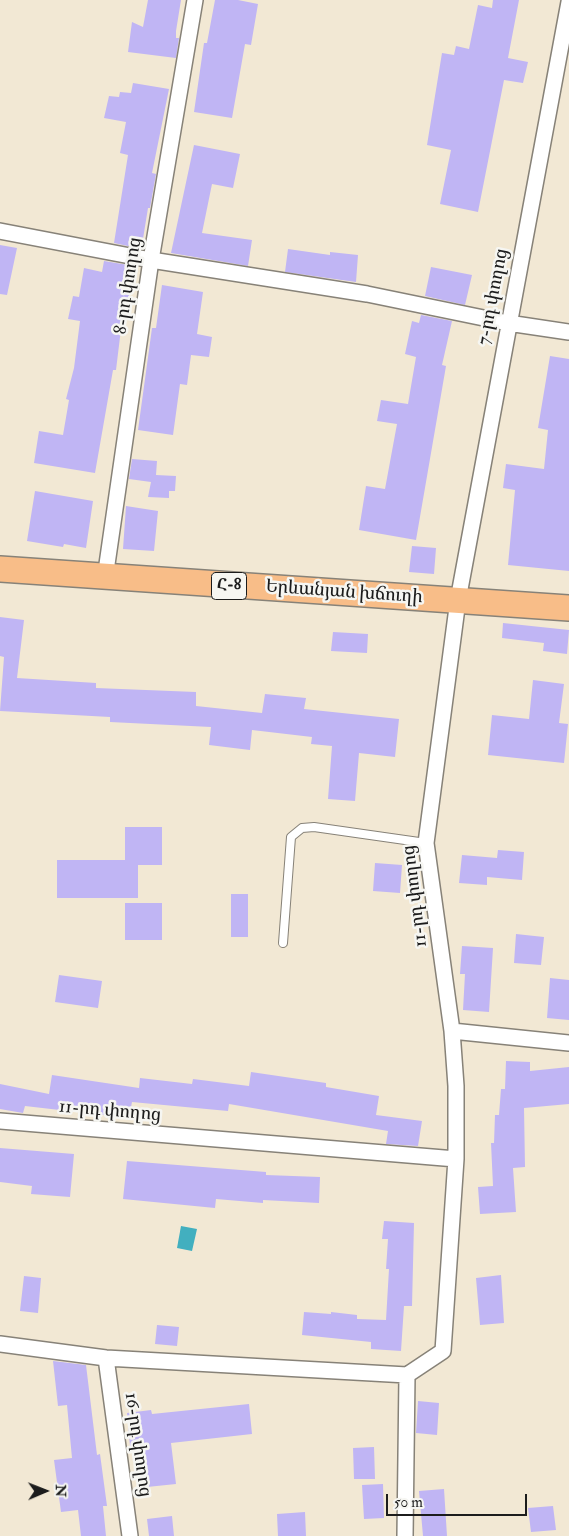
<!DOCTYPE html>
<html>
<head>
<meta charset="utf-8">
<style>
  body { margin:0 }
  #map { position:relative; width:569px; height:1536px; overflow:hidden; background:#f2e8d4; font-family:"IM FELL Double Pica",serif }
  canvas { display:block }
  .north { position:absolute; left:20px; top:1466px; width:50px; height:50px; -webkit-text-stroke:4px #f6f6f2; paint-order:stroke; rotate:89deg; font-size:14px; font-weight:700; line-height:20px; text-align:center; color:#1c1c1c }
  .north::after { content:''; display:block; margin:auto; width:18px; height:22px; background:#1c1c1c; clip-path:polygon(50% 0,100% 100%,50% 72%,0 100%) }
  .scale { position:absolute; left:386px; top:1494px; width:141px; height:22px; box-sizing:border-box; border:2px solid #1c1c1c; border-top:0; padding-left:6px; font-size:15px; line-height:18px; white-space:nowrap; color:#1c1c1c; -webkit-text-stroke:4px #f6f6f2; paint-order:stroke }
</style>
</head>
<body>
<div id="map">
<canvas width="569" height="1536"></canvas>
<div class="north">N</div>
<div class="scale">50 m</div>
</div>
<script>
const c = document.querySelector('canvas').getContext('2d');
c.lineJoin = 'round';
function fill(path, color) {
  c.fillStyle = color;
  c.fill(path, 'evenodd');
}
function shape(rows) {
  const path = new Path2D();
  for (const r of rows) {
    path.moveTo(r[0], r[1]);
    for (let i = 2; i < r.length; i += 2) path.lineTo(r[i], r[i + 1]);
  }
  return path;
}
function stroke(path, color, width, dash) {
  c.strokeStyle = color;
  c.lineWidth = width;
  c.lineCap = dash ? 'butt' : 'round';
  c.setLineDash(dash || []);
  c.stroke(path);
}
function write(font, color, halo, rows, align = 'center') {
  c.font = font + ' "IM FELL Double Pica","Noto Serif Armenian",serif';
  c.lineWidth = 5;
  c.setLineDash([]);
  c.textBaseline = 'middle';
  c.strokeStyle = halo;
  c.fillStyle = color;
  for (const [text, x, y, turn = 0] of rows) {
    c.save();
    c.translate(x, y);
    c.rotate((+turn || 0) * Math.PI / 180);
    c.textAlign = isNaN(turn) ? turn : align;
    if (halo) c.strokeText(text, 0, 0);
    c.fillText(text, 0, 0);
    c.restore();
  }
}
fill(shape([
  [181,1226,197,1229,192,1251,177,1248]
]), '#42afbf');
fill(shape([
  [148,0,181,0,176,31,176,38,179,38,176,58,128,52,132,22,143,27],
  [215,0,238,0,258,4,251,45,245,44,232,118,194,112,204,43,207,43],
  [493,0,519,0,508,58,528,62,523,83,504,80,478,212,440,204,451,150,427,145,442,53,454,55,456,46,469,49,478,5,492,8],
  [133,83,169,89,152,173,156,174,150,208,148,208,142,245,138,244,137,248,114,243,128,155,120,153,126,122,104,118,109,96,119,97,120,92,131,93],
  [194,145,240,154,233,188,212,184,202,233,252,240,248,266,171,253],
  [0,245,17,248,7,295,0,294],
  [288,249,330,255,330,252,358,255,356,282,285,272],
  [104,261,134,266,124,329,121,329,116,370,113,370,95,473,34,463,39,431,63,435,69,400,66,399,74,368,80,321,68,319,73,296,79,297,84,268,102,272],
  [431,267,472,275,465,305,425,296],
  [162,285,203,292,197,334,212,337,209,357,191,355,187,385,180,384,173,435,138,430,152,328,156,328],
  [421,315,452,321,442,365,446,366,416,540,359,530,366,486,385,489,397,424,377,421,381,400,408,404,416,357,405,354,412,321,419,323],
  [550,356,569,359,569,571,508,565,515,490,503,488,506,464,544,469,548,430,538,428],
  [132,459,157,461,156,475,176,476,175,491,169,491,169,498,148,497,151,482,129,479],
  [35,491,93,501,86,548,64,544,63,547,27,541],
  [126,506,158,511,154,551,123,549],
  [412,546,436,548,434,574,409,572],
  [0,617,24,620,17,678,96,683,96,688,196,692,196,706,262,713,265,694,306,698,304,709,399,719,395,757,359,753,355,801,328,799,332,746,311,744,312,737,252,730,250,750,209,745,211,727,110,722,110,717,0,711,4,657,0,656],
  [503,623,569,630,567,654,543,651,544,643,502,638],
  [333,632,368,634,367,653,331,651],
  [533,680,564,684,559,723,568,724,564,763,488,755,492,715,529,719],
  [125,827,162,827,162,865,138,865,138,898,57,898,57,860,125,860],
  [498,850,524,852,522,880,487,877,487,885,459,883,462,855,497,858],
  [375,863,402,865,400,893,373,891],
  [231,894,248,894,248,937,231,937],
  [125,903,162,903,162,940,125,940],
  [516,934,544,937,541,965,514,963],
  [462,946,493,948,489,1012,463,1010,465,974,460,974],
  [59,975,102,981,98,1008,55,1002],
  [550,978,569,980,569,1020,547,1018],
  [506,1061,530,1062,530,1071,569,1067,569,1104,524,1108,525,1167,513,1168,516,1212,480,1214,478,1187,493,1186,491,1143,494,1143,495,1115,499,1115,501,1089,505,1089],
  [251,1072,326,1083,326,1087,379,1096,376,1115,422,1121,418,1146,386,1144,388,1131,229,1104,228,1111,132,1102,129,1118,25,1106,23,1113,0,1109,0,1084,49,1094,52,1075,139,1088,140,1078,192,1084,193,1079,249,1086],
  [0,1148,74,1154,70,1197,31,1194,32,1186,0,1182],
  [127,1161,266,1172,266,1175,320,1177,319,1203,263,1200,263,1203,216,1199,215,1208,123,1199],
  [384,1221,414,1223,412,1306,404,1306,401,1351,371,1349,371,1342,302,1335,304,1312,331,1314,331,1312,357,1315,357,1319,386,1320,389,1269,386,1269,388,1239,382,1239],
  [501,1275,504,1323,480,1325,476,1278],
  [24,1276,41,1278,38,1313,20,1311],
  [157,1325,179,1327,177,1346,155,1344],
  [53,1361,86,1365,97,1455,100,1454,107,1506,103,1506,106,1536,81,1536,78,1510,61,1512,54,1460,72,1458,67,1405,58,1406],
  [418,1401,439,1403,437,1435,416,1433],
  [249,1404,252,1434,171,1443,176,1484,147,1487,142,1445,130,1446,127,1413,151,1410,152,1414],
  [374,1447,375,1479,354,1479,353,1448],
  [383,1484,384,1518,364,1519,362,1485],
  [444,1489,447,1536,423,1536,419,1491],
  [553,1506,556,1530,531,1532,528,1508],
  [305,1512,306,1536,278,1536,277,1514],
  [172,1516,174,1536,149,1536,147,1519]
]), '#c0b5f4');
const service = shape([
  [283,943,291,837,302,828,314,827,426,843]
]);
const minor = shape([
  [0,231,151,260,367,294,508,323,569,332],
  [105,578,151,260,195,0],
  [452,1031,569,1043],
  [0,1121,456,1159],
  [0,1344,106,1358,407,1375],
  [106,1358,130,1536],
  [407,1375,443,1351,456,1159,456,1086,452,1031,426,843,458,600,569,2],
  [405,1536,407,1375]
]);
const primary = shape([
  [0,569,569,608]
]);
stroke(service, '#878278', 10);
stroke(minor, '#878278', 18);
stroke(primary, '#878278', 28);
stroke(service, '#fff', 8);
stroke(minor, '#fff', 15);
stroke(primary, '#f8bd88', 25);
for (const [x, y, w] of [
  [229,586,35]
]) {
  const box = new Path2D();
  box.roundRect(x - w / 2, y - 13.5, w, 27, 4);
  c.fillStyle = '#f6f6f2';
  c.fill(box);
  stroke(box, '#1c1c1c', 1);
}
write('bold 16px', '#1c1c1c', null, [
  ["Հ-8",229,586]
]);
write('18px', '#1c1c1c', '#f6f6f2', [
  ["8-րդ փողոց",129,286,-81],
  ["7-րդ փողոց",494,297,-79],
  ["Երևանյան խճուղի",344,593,4],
  ["11-րդ փողոց",416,896,-97],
  ["11-րդ փողոց",110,1112,5],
  ["16-րդ փողոց",137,1445,82]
]);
</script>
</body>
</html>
